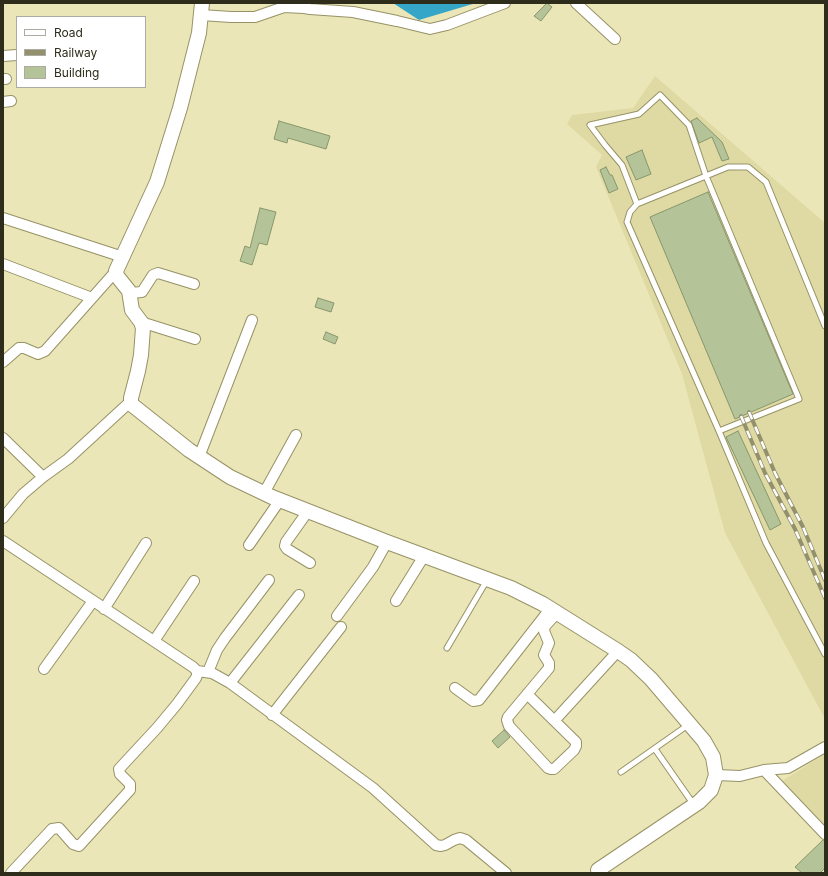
<!DOCTYPE html>
<html>
<head>
<meta charset="utf-8">
<style>
  body { margin:0 }
  #map { position:relative; width:828px; height:876px; overflow:hidden; background:#ebe6b7; font-family:Inter,sans-serif }
  canvas { display:block }
  .frame { position:absolute; inset:0; border:4px solid #2e2c1a; pointer-events:none }
  .legend { position:absolute; left:16px; top:16px; width:130px; height:72px; box-sizing:border-box; background:#fff; border:1px solid #ababa3; margin:0; padding:5px 7px; list-style:none; font-size:12px; color:#2e2c1a }
  .legend li { display:flex; align-items:center; gap:8px; height:20px }
  .legend b { width:20px; border:1px solid #ababa3 }
</style>
</head>
<body>
<div id="map">
<canvas width="828" height="876"></canvas>
<div class="frame"></div>
<ul class="legend">
<li><b style="height:5px;background:#fff"></b>Road</li>
<li><b style="height:5px;background:#93906e"></b>Railway</li>
<li><b style="height:11px;background:#b5c498"></b>Building</li>
</ul>
</div>
<script>
const c = document.querySelector('canvas').getContext('2d');
c.lineJoin = 'round';
function fill(path, color) {
  c.fillStyle = color;
  c.fill(path, 'evenodd');
}
function shape(rows) {
  const path = new Path2D();
  for (const r of rows) {
    path.moveTo(r[0], r[1]);
    for (let i = 2; i < r.length; i += 2) path.lineTo(r[i], r[i + 1]);
  }
  return path;
}
function stroke(path, color, width, dash) {
  c.strokeStyle = color;
  c.lineWidth = width;
  c.lineCap = dash ? 'butt' : 'round';
  c.setLineDash(dash || []);
  c.stroke(path);
}
fill(shape([
  [655,76,825,223,825,719,725,533,682,374,596,167,602,155,567,124,572,115,633,108],
  [825,754,825,827,782,781]
]), '#dfdaa3');
fill(shape([
  [393,3,476,3,419,20]
]), '#35a5c8');
const building = shape([
  [547,3,552,7,541,21,534,16,547,3],
  [697,118,722,142,729,159,722,161,712,137,699,143,691,121,697,118],
  [279,121,330,136,326,149,288,138,287,143,274,139,279,121],
  [642,150,651,174,636,180,626,157,642,150],
  [606,167,610,175,612,175,618,189,609,193,600,170,606,167],
  [708,192,793,394,735,419,650,217,708,192],
  [260,208,276,212,267,245,259,243,252,265,240,261,245,246,250,248,260,208],
  [318,298,334,303,331,312,315,307,318,298],
  [326,332,338,337,335,344,323,339,326,332],
  [738,431,781,524,770,530,726,437,738,431],
  [504,730,510,737,498,748,492,741,504,730],
  [823,840,825,840,825,868,820,873,802,873,795,867,823,840]
]);
fill(building, '#b5c498');
stroke(building, '#88966c', 1);
const lane = shape([
  [637,204,622,165,605,145,590,125,639,114,660,95,689,125,706,176,799,399,719,431],
  [825,326,766,182,748,167,728,167,637,204,630,212,627,222,719,431,766,543,825,654],
  [447,648,487,580],
  [655,749,694,805],
  [621,772,688,725]
]);
const street = shape([
  [576,3,615,39],
  [201,15,231,17,255,17,284,7,304,8,310,9,353,12,397,21,430,29,447,25,505,3],
  [3,56,17,55],
  [3,79,6,79],
  [3,102,11,101],
  [3,218,123,257],
  [3,264,92,298],
  [130,293,142,292,153,275,158,273,194,284],
  [141,322,195,339],
  [3,362,19,348,24,348,38,354,45,351,116,271],
  [3,438,43,477],
  [199,457,252,320],
  [264,493,296,435],
  [308,511,286,542,285,546,287,549,310,563],
  [3,518,23,494,43,477,68,459,130,402],
  [3,541,193,667,197,671,197,675,196,678,177,704,157,728,119,769,120,774,130,784,130,790,79,846,73,844,59,828,52,829,11,873],
  [249,545,280,500],
  [396,601,424,556],
  [104,609,146,543],
  [337,616,373,567,387,542],
  [154,641,194,581],
  [44,669,93,601],
  [197,671,212,673,230,683,373,788,436,845,441,846,445,845,454,840,460,838,466,840,506,873],
  [208,672,217,650,225,638,269,580],
  [230,683,299,595],
  [455,688,473,701,479,700,550,609],
  [527,694,576,742,576,746,574,750,554,769,551,769,548,768,509,726,507,720,508,717,549,668,549,663,544,655,549,643,544,631,545,626,557,613],
  [272,715,341,627],
  [555,720,618,651],
  [764,770,825,834],
  [716,775,740,776,764,770,788,768,825,747]
]);
const secondary = shape([
  [202,3,199,33,180,108,157,182,116,271,117,276,129,291,132,310,141,322,143,328,141,355,138,371,131,398,131,404,189,450,230,477,272,497,387,542,511,588,543,604,618,651,631,660,651,679,704,741,713,757,716,775,711,790,699,802,598,870,600,873]
]);
stroke(lane, '#979266', 7);
stroke(street, '#979266', 12);
stroke(secondary, '#979266', 16);
stroke(lane, '#fff', 5);
stroke(street, '#fff', 10);
stroke(secondary, '#fff', 14);
const rail = shape([
  [749,412,775,473,803,527,825,580],
  [741,416,765,473,795,529,825,598]
]);
stroke(rail, '#93906e', 4);
stroke(rail, '#fff', 2.5, [8]);
</script>
</body>
</html>
